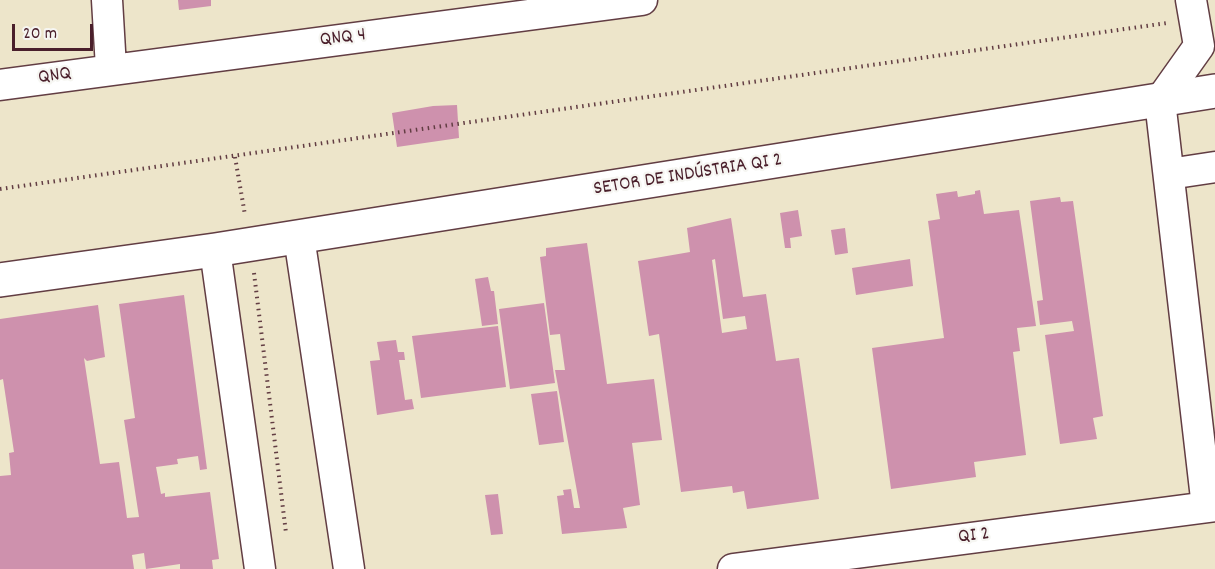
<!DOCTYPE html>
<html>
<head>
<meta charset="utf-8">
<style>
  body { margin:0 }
  #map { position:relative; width:1215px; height:569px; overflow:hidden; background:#ede5ca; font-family:Dekko,sans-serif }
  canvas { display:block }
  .scale { position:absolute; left:12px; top:24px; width:81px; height:27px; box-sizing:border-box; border:3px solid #4a1f2b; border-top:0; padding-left:8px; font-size:18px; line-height:21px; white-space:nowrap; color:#4a1f2b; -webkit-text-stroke:4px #f6f6f2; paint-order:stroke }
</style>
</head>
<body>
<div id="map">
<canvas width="1215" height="569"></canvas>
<div class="scale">20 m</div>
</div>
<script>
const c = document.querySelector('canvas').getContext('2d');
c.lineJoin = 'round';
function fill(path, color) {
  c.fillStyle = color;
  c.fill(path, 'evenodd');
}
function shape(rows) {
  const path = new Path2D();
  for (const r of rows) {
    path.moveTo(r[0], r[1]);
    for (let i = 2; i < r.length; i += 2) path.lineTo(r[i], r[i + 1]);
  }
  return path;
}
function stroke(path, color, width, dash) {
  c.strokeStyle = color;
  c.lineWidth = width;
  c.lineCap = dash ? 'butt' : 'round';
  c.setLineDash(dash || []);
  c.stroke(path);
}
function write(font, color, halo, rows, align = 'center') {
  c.font = font + ' Dekko,sans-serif';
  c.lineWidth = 4.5;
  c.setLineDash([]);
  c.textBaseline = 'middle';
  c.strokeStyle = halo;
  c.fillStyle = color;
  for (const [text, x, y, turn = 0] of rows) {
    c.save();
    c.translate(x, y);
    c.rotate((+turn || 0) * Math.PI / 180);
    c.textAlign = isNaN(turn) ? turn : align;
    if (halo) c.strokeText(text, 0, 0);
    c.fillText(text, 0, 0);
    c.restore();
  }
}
fill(shape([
  [178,0,211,0,211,6,179,10],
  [457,105,459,138,397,147,392,113,433,106],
  [980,190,984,214,1019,210,1036,326,1017,328,1020,351,1013,352,1026,455,974,462,976,477,891,489,872,348,944,338,928,221,940,219,936,194,957,191,958,197,975,194,975,191],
  [1060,197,1061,202,1073,201,1103,416,1093,418,1097,439,1060,444,1045,335,1074,331,1072,321,1040,325,1037,301,1043,300,1030,201],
  [798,210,802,236,790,238,791,248,785,248,780,213],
  [731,218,743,297,766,294,776,361,799,358,819,499,747,509,744,491,733,493,732,486,681,492,659,334,649,336,638,261,690,252,687,228],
  [715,259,723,319,745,316,747,329,722,333,712,260],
  [845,228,848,253,835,255,831,230],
  [587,243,607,384,654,379,662,440,632,443,640,505,623,508,627,528,562,534,557,496,564,495,563,490,571,489,574,508,580,508,555,370,565,370,560,334,550,335,540,257,546,256,546,248],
  [910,259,913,286,856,295,852,268],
  [488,277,491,291,494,291,498,324,482,326,475,279],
  [184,295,207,469,200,470,198,456,177,459,178,464,156,467,161,494,165,493,165,497,210,492,219,559,212,560,213,569,180,569,180,564,146,569,144,553,132,555,134,569,0,569,0,476,11,475,9,453,14,452,3,379,0,380,0,319,98,305,105,357,87,361,84,358,100,464,119,462,127,518,139,517,124,420,135,418,119,304],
  [544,303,555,383,510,389,499,309],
  [498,326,506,387,421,398,412,336],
  [396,340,398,352,404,352,405,360,399,360,405,400,412,399,414,409,377,415,370,361,380,360,377,342],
  [557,391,564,442,539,445,531,394],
  [498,494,503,534,491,535,485,495]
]), '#ce91ad');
const street = shape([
  [107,0,111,68],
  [1191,0,1199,46,1160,101,1207,507],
  [0,85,642,0],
  [1169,174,1215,167],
  [299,237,349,569],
  [215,250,260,569],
  [733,569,1215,506]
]);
const secondary = shape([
  [0,280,215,250,1215,91]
]);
stroke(street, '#623d43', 33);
stroke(secondary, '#623d43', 36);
stroke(shape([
  [235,157,245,215],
  [0,189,1167,23],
  [254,273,286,533]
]), '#623d43', 4, [1.5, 4.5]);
stroke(street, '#fff', 30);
stroke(secondary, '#fff', 33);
write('20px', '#4a1f2b', '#f6f6f2', [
  ["QNQ 4",343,39,-7],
  ["QNQ",55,77,-9],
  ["SETOR DE INDÚSTRIA QI 2",688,176,-9],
  ["QI 2",974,537,-7]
]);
</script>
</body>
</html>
